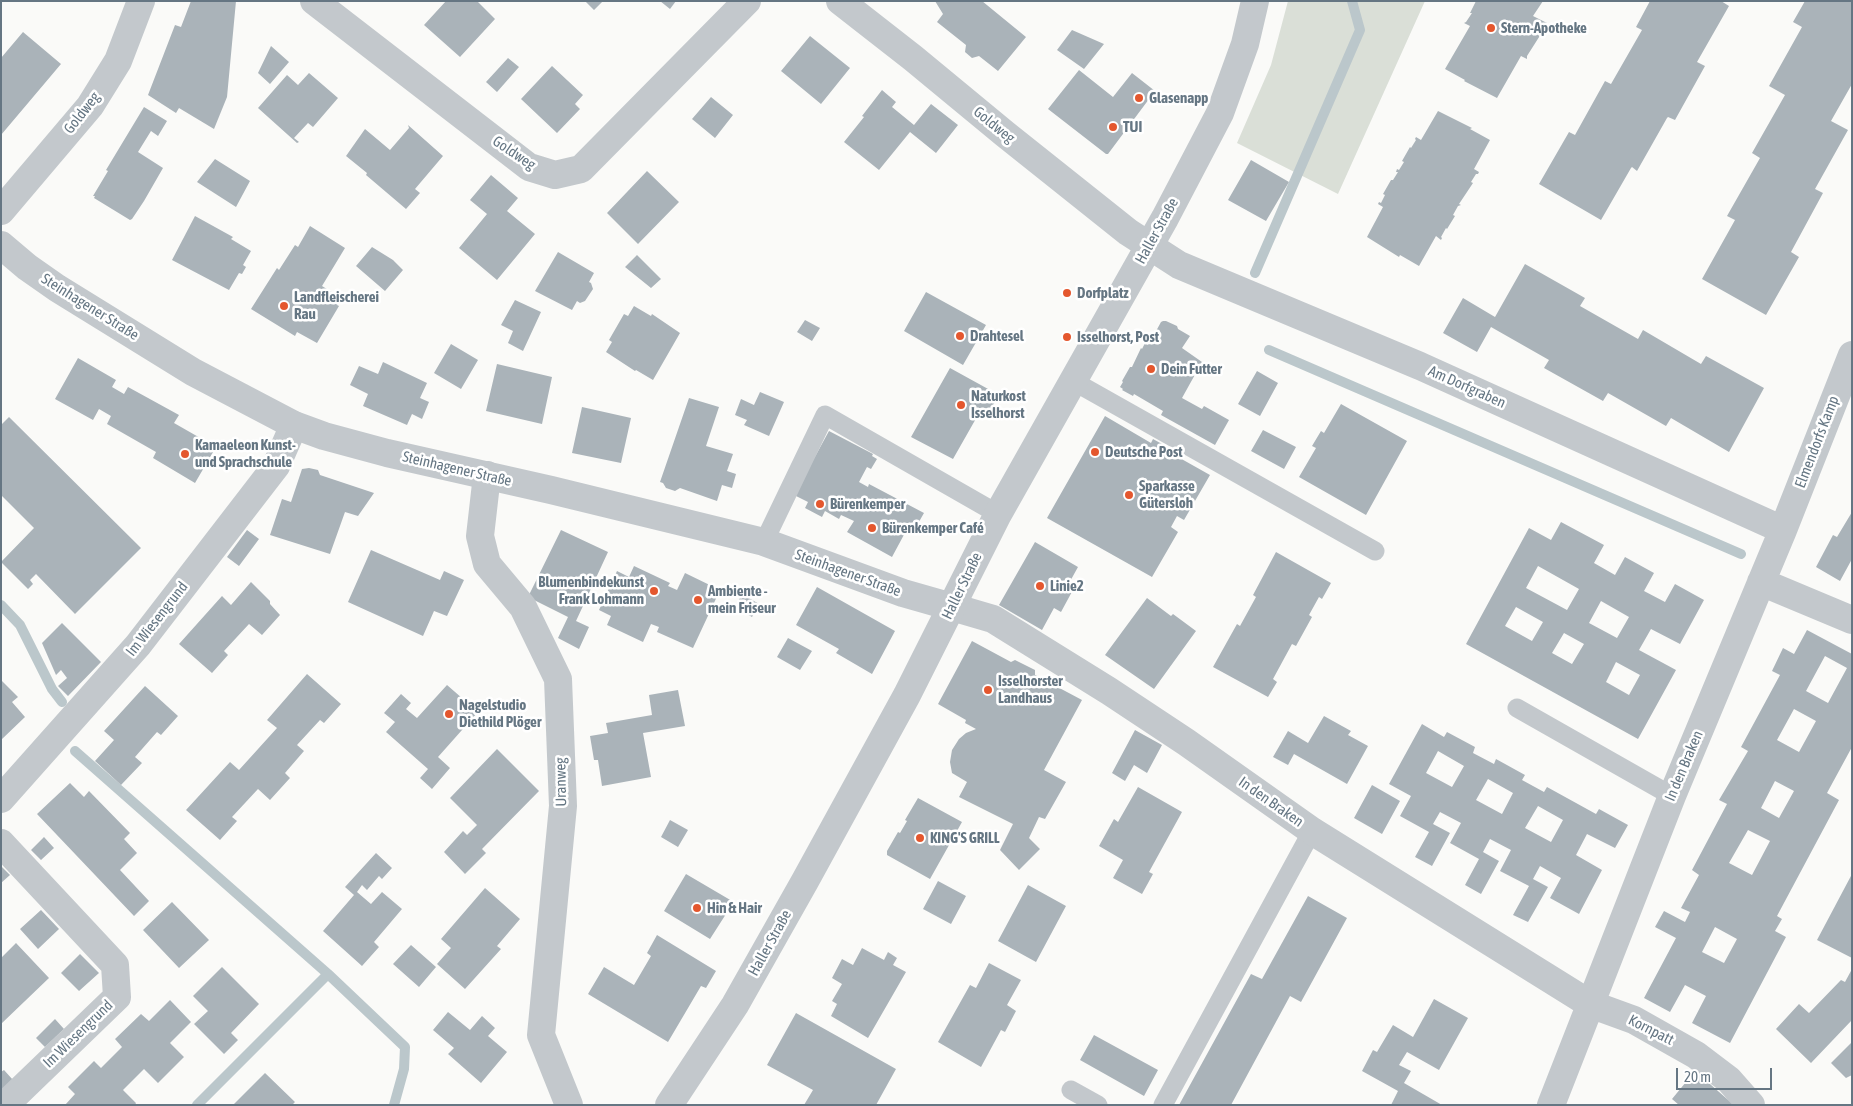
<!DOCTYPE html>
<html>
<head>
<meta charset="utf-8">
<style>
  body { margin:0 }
  #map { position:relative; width:1853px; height:1106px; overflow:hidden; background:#fafaf8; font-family:"Asap Condensed",sans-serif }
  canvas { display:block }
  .frame { position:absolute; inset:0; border:2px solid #657683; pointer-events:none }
  .scale { position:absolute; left:1676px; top:1068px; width:96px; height:22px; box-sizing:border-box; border:2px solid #657683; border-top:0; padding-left:6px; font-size:15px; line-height:18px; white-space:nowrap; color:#657683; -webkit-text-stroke:4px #fff; paint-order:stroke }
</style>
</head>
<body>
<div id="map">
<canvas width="1853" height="1106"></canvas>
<div class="frame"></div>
<div class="scale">20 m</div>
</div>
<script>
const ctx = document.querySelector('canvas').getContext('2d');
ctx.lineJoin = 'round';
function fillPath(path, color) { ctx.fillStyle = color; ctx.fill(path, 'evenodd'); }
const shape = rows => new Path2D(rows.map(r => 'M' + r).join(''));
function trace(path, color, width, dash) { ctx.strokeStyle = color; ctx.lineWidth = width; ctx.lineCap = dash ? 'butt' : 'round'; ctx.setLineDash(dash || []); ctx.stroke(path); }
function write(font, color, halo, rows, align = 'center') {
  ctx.font = font + ' "Asap Condensed",sans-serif'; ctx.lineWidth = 5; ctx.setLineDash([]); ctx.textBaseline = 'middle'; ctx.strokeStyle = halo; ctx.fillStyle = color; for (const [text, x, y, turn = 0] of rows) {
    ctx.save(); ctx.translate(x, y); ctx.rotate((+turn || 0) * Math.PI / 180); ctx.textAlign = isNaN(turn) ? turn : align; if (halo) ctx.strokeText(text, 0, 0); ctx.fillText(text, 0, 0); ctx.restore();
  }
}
const green = shape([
  [1288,1,1425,1,1338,194,1237,143,1271,65]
]);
const stream = shape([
  [1255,273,1360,30,1352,1],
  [1269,350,1741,554],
  [1,605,20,625,52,689,62,702],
  [75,751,328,974,197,1105],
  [328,974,405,1047,404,1069,394,1105]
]);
const building = shape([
  [191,1,236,1,227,97,214,129,179,108,176,113,148,95,175,25,181,27],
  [446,1,477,1,495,19,460,57,424,25],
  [585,1,603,1,594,10],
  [660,1,676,1,670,9],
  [935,1,982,1,1026,37,998,71,979,56,972,58,965,52,966,45,937,22,943,14],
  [1476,1,1543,1,1533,16,1547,23,1544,25,1539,33,1541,34,1527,56,1527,59,1521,56,1497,98,1464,81,1465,80,1445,69,1470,26,1464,23,1466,22,1472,13,1470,13],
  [1650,1,1721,1,1729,6,1697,62,1705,66,1675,120,1668,117,1667,118,1637,171,1632,167,1631,168,1601,220,1539,184,1569,132,1575,135,1605,81,1611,84,1642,30,1636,27],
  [1805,1,1852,1,1852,84,1831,121,1848,130,1815,189,1823,193,1791,252,1799,257,1766,315,1702,279,1735,220,1727,216,1760,158,1752,153,1785,95,1769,86,1802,27,1793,22],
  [1072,30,1104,44,1084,69,1057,50],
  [23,32,61,64,1,135,1,58],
  [810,36,850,68,821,104,781,71],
  [271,46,289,62,270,84,258,73],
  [508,58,519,67,497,92,486,82],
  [552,66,583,95,575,104,580,109,557,133,521,99],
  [1079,70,1113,97,1132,73,1155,91,1108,154,1106,154,1048,109],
  [309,73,338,98,313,127,308,123,294,138,299,142,297,143,258,108,287,75,298,85],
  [882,90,896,102,892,107,914,125,931,104,958,125,936,153,910,132,879,170,844,142,864,117,862,116],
  [711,97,733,115,715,138,692,119],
  [144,107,167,121,158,136,151,131,138,152,163,168,144,201,132,219,130,220,94,198,95,196,93,196,108,171,106,170],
  [1438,111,1472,128,1470,129,1490,140,1474,169,1479,172,1478,174,1476,174,1471,182,1473,183,1459,204,1461,205,1458,206,1453,215,1455,216,1447,229,1446,228,1441,237,1442,238,1441,240,1436,236,1419,266,1400,255,1399,257,1367,237,1383,207,1378,204,1379,202,1381,203,1385,195,1383,194,1391,180,1393,180,1398,172,1396,172,1397,169,1399,170,1404,162,1402,161,1410,147,1411,148,1416,140,1415,139,1416,137,1421,140],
  [408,125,443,156,415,189,420,193,406,209,366,175,367,173,346,156,365,129,390,150,409,128],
  [215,159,250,181,236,207,197,182],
  [1251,160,1289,182,1266,221,1228,200],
  [647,171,679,202,638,244,607,213],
  [491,175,518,198,507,211,535,234,497,280,459,248,487,214,470,200],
  [195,216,233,237,231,239,251,251,243,265,246,267,242,274,239,273,229,290,172,260],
  [310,226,345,248,322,286,341,298,337,305,339,306,317,343,297,332,295,336,251,309,277,268,279,270,295,245,298,247],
  [372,247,393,260,403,270,385,291,356,266],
  [558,252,594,273,589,282,591,283,593,289,585,301,580,303,577,301,572,310,535,291],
  [637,255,661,279,651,288,625,267],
  [1525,264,1585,298,1580,306,1638,339,1643,330,1701,364,1706,356,1764,388,1729,452,1671,418,1666,426,1608,393,1603,401,1544,368,1549,360,1491,327,1477,352,1443,333,1463,298,1495,317],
  [926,292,986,325,963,365,904,331],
  [515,300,541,312,523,351,508,343,513,331,501,325],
  [634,306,651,316,652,314,680,333,653,380,636,370,635,371,606,352,612,342,609,340,624,314,628,316],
  [805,320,820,328,812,341,797,332],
  [1163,321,1166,321,1177,326,1178,329,1190,336,1182,348,1202,362,1182,398,1202,409,1204,406,1229,420,1215,445,1161,415,1163,411,1134,394,1133,396,1122,390,1123,389,1120,387,1123,382,1122,381,1130,367,1132,367,1141,348,1142,349,1145,343,1148,345,1157,333,1155,333,1161,322],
  [451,344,478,360,461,389,434,373],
  [78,358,116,380,112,387,124,394,128,387,179,415,174,423,216,447,195,483,153,458,156,452,107,424,111,416,99,409,93,420,55,399],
  [383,362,427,383,420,398,429,402,422,419,412,414,407,425,363,406,368,394,350,385,359,366,378,374],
  [497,364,552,377,542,424,486,411],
  [950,368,999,395,985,419,978,415,953,459,911,437],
  [1257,371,1278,383,1260,416,1238,404],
  [760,392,784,402,769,436,744,425,747,420,735,415,741,399,754,405],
  [689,398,719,407,706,446,733,454,727,471,736,474,732,488,722,485,717,501,680,488,675,491,666,488,663,483,660,482],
  [1341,404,1407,441,1366,515,1299,477,1316,448,1312,446,1321,431,1324,433],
  [582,407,631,418,621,463,572,453],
  [1105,416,1151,443,1153,439,1180,454,1178,457,1210,475,1184,520,1177,516,1171,527,1178,532,1152,577,1047,518],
  [9,417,141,548,75,614,36,574,30,580,33,584,28,589,1,562,34,528,1,495,1,425],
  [1263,430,1296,447,1284,469,1251,451],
  [829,431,873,454,872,456,877,459,871,469,867,467,859,482,868,487,869,484,924,513,912,534,906,531,892,557,847,532,854,521,841,515,839,519,825,511,822,517,805,508,808,502,794,495],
  [309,468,318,470,320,475,374,493,358,516,345,512,330,554,270,535,282,499,291,502,302,469],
  [1852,512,1852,559,1840,581,1816,567,1833,535,1837,537],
  [1561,522,1604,545,1594,563,1615,575,1625,557,1654,573,1644,591,1665,602,1675,584,1704,600,1680,644,1651,629,1639,650,1676,670,1638,739,1466,644,1529,528,1551,540],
  [1538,566,1579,589,1567,610,1526,588],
  [1601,601,1629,617,1617,638,1589,623],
  [1516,607,1543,622,1532,641,1505,626],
  [1564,633,1584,644,1572,664,1552,653],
  [1616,662,1640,675,1629,695,1606,682],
  [247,530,259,539,239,566,227,557],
  [561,530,608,552,576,621,589,627,579,649,558,638,568,617,528,597],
  [1035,542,1078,567,1068,585,1074,588,1061,612,1054,608,1042,630,999,605],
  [371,550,440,580,444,571,464,580,447,616,434,611,423,636,348,602],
  [1276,552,1331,583,1322,599,1319,597,1309,615,1312,617,1296,646,1292,644,1273,679,1277,682,1268,697,1213,667,1237,624,1240,626,1256,597,1253,595],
  [634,566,670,583,668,586,677,590,685,573,720,590,693,648,657,632,659,627,651,624,643,642,607,625,611,616,599,610,617,571,629,577],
  [251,582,270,601,270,604,280,615,262,635,249,624,224,651,228,655,212,673,179,644,222,596,231,605],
  [817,587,895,631,872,674,836,653,839,649,796,625],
  [742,594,759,604,752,617,735,607],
  [1147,598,1171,616,1173,614,1196,631,1154,689,1105,655],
  [62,623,101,662,68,696,58,686,67,678,61,670,56,675,42,643],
  [1807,630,1852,654,1852,747,1827,793,1839,800,1777,916,1782,919,1775,931,1786,937,1730,1043,1692,1023,1706,996,1685,985,1670,1012,1644,998,1676,938,1655,927,1664,911,1685,922,1690,912,1681,908,1699,875,1692,870,1727,804,1719,800,1748,751,1741,747,1780,675,1772,671,1783,648,1794,654],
  [1825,656,1847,668,1828,703,1806,691],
  [1794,709,1816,721,1799,752,1777,740],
  [1775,781,1794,791,1779,818,1761,808],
  [1748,830,1770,841,1752,875,1729,863],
  [1715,927,1737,939,1724,963,1702,952],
  [788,638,812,651,800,670,777,657],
  [972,641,1011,662,1015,660,1035,670,1035,675,1082,700,1044,770,1066,782,1045,819,1039,817,1029,838,1040,849,1019,870,1000,850,1013,824,959,797,967,782,952,773,950,762,952,750,959,739,966,733,976,729,965,723,966,720,938,704],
  [307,674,341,704,324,723,320,720,297,745,304,751,285,773,290,778,270,800,258,789,232,817,237,821,220,840,186,810,230,762,239,770,277,728,267,720],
  [1,680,18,697,12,702,25,717,1,740],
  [447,685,478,712,438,757,450,768,432,789,420,778,428,769,386,732,395,722,384,713,401,694,411,703,406,709,417,718],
  [145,686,178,716,161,735,157,732,135,757,142,763,121,785,95,761,114,740,104,731],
  [678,690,685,726,643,733,651,777,602,786,598,760,594,760,590,736,608,733,606,723,652,715,649,695],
  [1324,716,1351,731,1348,735,1368,746,1347,784,1294,754,1288,765,1273,757,1288,731,1308,743],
  [1422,724,1444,737,1447,732,1475,747,1473,753,1494,764,1496,759,1525,775,1522,780,1544,792,1547,787,1596,814,1599,809,1628,825,1615,848,1587,834,1576,855,1602,870,1579,914,1550,898,1561,878,1540,866,1533,879,1548,887,1528,922,1513,915,1529,886,1500,871,1511,850,1490,839,1483,852,1499,861,1481,894,1465,885,1479,859,1450,843,1461,823,1440,812,1433,824,1450,833,1432,866,1415,857,1429,832,1400,816,1411,796,1389,784],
  [1438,751,1464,766,1452,787,1426,773],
  [1488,779,1513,793,1502,814,1476,800],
  [1538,806,1563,820,1551,842,1525,828],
  [1135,730,1162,745,1147,773,1134,765,1125,781,1112,773],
  [497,749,539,791,482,849,486,853,465,874,444,852,463,831,467,835,477,825,450,798],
  [70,783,84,797,89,791,130,833,124,839,137,853,120,870,149,901,134,916,37,814],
  [1372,785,1400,801,1382,834,1354,818],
  [1138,787,1182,812,1149,872,1153,874,1142,894,1113,878,1123,860,1099,846,1114,819,1118,822],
  [918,798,962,822,930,879,887,855,887,851,898,832,900,833,907,821,905,820],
  [670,820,688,830,678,847,661,837],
  [44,837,54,848,41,860,31,850],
  [376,853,392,868,382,879,379,876,367,890,362,885,357,892,371,904,382,892,402,909,374,942,379,947,362,966,323,931,354,895,345,887],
  [1,866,10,875,1,883],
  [686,874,732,901,726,914,710,939,664,911],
  [1852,874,1852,958,1817,940],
  [938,881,966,896,951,924,923,909],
  [1028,885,1066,906,1036,962,998,941],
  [485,888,520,919,497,946,501,949,465,989,437,964,451,948,441,939],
  [1308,896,1347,918,1301,1002,1290,996,1231,1105,1179,1105,1251,974,1262,979],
  [172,902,209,940,179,968,143,930],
  [41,910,59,929,38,949,20,929],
  [657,935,716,971,706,988,701,986,668,1042,588,994,604,967,634,985,651,956,647,953],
  [16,943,49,978,1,1024,1,958],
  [411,945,436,967,419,987,393,964],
  [862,948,884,960,888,952,897,958,893,965,906,972,868,1038,831,1016,837,1004,832,1001,842,984,832,978,842,959,853,965],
  [80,954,99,973,79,991,61,973],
  [989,963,1021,980,1007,1005,1016,1011,1005,1032,1001,1030,981,1067,938,1042,970,985,976,988],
  [222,967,259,1004,231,1033,238,1040,224,1054,194,1024,208,1011,193,996],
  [1852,969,1852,1020,1811,1063,1776,1029,1799,1004,1809,1013,1841,980,1845,982],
  [1434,999,1468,1018,1439,1070,1407,1052,1399,1065,1411,1071,1404,1083,1442,1105,1391,1105,1398,1091,1362,1071,1373,1050,1377,1052,1393,1025,1413,1037],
  [170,1000,191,1022,170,1043,184,1057,158,1083,144,1069,123,1090,136,1103,135,1105,65,1105,75,1094,68,1087,94,1061,101,1068,122,1047,115,1039,141,1014,149,1021],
  [448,1012,470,1030,482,1016,495,1028,488,1036,507,1052,481,1083,448,1054,454,1048,433,1030],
  [796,1013,896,1069,876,1105,804,1105,813,1090,767,1065],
  [55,1019,64,1029,45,1047,36,1038],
  [1094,1035,1158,1070,1144,1096,1080,1060],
  [1852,1042,1852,1075,1846,1078,1831,1063],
  [4,1070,13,1080,1,1090,1,1072],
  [1695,1071,1734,1105,1679,1105,1672,1099],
  [265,1073,295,1102,292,1105,233,1105]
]);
const service = shape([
  [1073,381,1375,551],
  [764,542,825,415,998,514],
  [1517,708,1672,796],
  [1071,1090,1098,1105],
  [1163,1105,1312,831]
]);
const minor = shape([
  [314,1,529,167,555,175,581,169,747,1],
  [840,1,913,58,1005,134,1128,232,1179,265,1420,366,1783,530],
  [1,211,90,106,118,61,141,1],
  [487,475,480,536,487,564,523,607,558,679,563,806,541,1035,569,1105],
  [1761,582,1852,620],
  [952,607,993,619,1109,691,1186,742,1312,831,1590,1004,1634,1020,1696,1055,1729,1080,1751,1105],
  [1,799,138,645,276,466,294,425],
  [1,843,115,965,117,997,5,1105],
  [1551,1105,1672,796,1783,530,1852,355]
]);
const tertiary = shape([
  [1,245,27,267,57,288,193,372,294,425,324,436,387,453,551,490,764,542,903,593,952,607],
  [669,1105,735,1005,805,881,907,695,998,514,1165,218,1220,113,1245,44,1255,1]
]);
const markers = [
  [1491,28,5,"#e4572e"],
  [1139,98,5,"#e4572e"],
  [1113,127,5,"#e4572e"],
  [1067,293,5,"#e4572e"],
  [284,306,5,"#e4572e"],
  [960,336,5,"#e4572e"],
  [1067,337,5,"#e4572e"],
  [1151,369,5,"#e4572e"],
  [961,405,5,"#e4572e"],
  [1095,452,5,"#e4572e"],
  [185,454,5,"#e4572e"],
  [1129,495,5,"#e4572e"],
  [820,504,5,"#e4572e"],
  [872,528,5,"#e4572e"],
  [1040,586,5,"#e4572e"],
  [654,591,5,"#e4572e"],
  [698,600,5,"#e4572e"],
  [988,690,5,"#e4572e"],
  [449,714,5,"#e4572e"],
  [920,838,5,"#e4572e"],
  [697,908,5,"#e4572e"]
];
const poiNames = [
  ["Stern-Apotheke",1501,28],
  ["Glasenapp",1149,98],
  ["TUI",1123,127],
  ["Dorfplatz",1077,293],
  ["Landfleischerei",294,297],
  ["Rau",294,314],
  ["Drahtesel",970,336],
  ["Isselhorst, Post",1077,337],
  ["Dein Futter",1161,369],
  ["Naturkost",971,396],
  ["Isselhorst",971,413],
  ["Kamaeleon Kunst-",195,445],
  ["und Sprachschule",195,462],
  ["Deutsche Post",1105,452],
  ["Sparkasse",1139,486],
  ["Gütersloh",1139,503],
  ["Bürenkemper",830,504],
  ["Bürenkemper Café",882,528],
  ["Blumenbindekunst",644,582,"right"],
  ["Frank Lohmann",644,599,"right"],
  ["Linie2",1050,586],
  ["Ambiente -",708,591],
  ["mein Friseur",708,608],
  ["Isselhorster",998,681],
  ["Landhaus",998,698],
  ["Nagelstudio",459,705],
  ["Diethild Plöger",459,722],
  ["KING'S GRILL",930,838],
  ["Hin & Hair",707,908]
];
const streetNames = [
  ["Goldweg",82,113,-52],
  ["Goldweg",994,125,39],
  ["Goldweg",514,153,34],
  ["Haller Straße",1157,231,-61],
  ["Steinhagener Straße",90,307,32],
  ["Am Dorfgraben",1467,387,24],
  ["Elmendorfs Kamp",1817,442,-69],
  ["Steinhagener Straße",457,469,13],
  ["Steinhagener Straße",848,573,20],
  ["Haller Straße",962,586,-64],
  ["Im Wiesengrund",157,619,-52],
  ["In den Braken",1684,766,-67],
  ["Uranweg",561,782,-91],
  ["In den Braken",1271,802,35],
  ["Haller Straße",770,943,-61],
  ["Kornpatt",1651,1030,27],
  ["Im Wiesengrund",78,1034,-44]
];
fillPath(green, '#dadfd7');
trace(stream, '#bbc7cb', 10);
fillPath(building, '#aab3b9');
trace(service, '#c3c8cc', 19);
trace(minor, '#c3c8cc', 28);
trace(tertiary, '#c3c8cc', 28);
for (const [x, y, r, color] of markers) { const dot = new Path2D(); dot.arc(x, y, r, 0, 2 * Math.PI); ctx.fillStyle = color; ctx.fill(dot); trace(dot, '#fff', 2); }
write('bold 15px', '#657683', '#fff', poiNames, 'left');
write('15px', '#657683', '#fff', streetNames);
</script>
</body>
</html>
